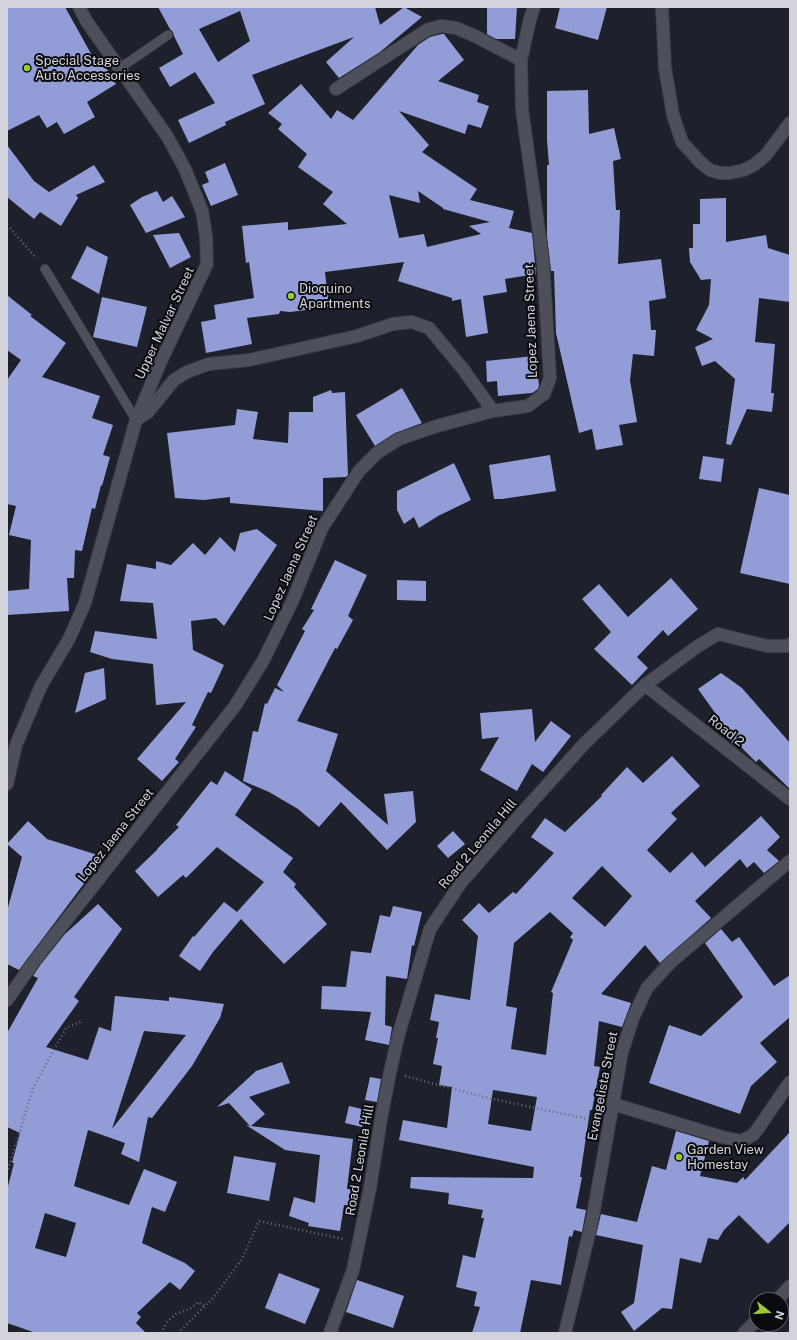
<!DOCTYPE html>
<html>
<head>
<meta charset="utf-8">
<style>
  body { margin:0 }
  #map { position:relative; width:797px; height:1340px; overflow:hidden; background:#1e212b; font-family:"Public Sans",sans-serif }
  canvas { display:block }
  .frame { position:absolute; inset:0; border:8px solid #d2d3db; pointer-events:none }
  .north { position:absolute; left:749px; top:1292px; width:40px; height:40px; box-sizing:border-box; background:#0a0b0f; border:1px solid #5a5b61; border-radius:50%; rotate:107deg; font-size:11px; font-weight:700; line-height:16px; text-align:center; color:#d2d3db }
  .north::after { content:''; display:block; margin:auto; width:14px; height:18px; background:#9cca31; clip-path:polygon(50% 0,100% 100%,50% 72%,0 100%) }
</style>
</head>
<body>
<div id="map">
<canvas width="797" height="1340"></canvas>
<div class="frame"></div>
<div class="north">N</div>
</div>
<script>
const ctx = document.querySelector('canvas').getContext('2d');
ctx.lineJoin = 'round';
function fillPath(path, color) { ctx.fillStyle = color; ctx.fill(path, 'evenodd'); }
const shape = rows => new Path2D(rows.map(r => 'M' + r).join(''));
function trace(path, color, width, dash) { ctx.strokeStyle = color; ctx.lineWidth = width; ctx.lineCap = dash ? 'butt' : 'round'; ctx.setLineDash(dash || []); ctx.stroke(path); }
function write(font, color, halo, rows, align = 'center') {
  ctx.font = font + ' "Public Sans",sans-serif'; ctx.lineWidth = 4; ctx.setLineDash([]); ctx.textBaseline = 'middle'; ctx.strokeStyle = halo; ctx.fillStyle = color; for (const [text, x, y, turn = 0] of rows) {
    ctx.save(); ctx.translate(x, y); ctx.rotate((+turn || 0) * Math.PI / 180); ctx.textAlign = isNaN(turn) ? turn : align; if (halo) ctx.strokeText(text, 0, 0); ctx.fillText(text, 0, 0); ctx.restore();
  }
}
const building = shape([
  [7,7,65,7,94,59,99,56,116,84,87,102,95,117,64,134,57,122,47,128,39,115,7,131],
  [158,7,375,7,380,25,404,7,422,17,380,52,339,78,326,62,354,37,252,75,265,104,225,122,226,125,189,143,178,120,215,103,195,72,170,87,159,68,183,54,174,36,173,32,170,29],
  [240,11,250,41,218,62,199,29],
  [487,7,517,7,515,39,496,39,487,34],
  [560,7,607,7,598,40,555,28],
  [442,34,444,34,464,60,438,81,479,95,477,102,489,106,481,128,468,124,465,134,399,111,429,145,422,152,477,189,470,200,514,211,509,228,532,233,536,274,505,279,507,292,483,296,488,333,466,337,461,299,452,301,452,298,398,281,404,262,325,272,329,307,290,312,280,311,279,314,247,318,252,344,206,353,201,322,216,319,214,305,254,298,249,262,246,263,242,226,288,222,288,230,347,224,323,204,333,192,298,167,307,154,278,129,282,124,268,113,301,84,331,119,337,110,353,120,418,45,430,37],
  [418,191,443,208,443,209,490,222,469,226,481,234,427,247,424,234,399,238,389,195,420,203],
  [588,90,589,134,614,128,621,159,613,161,616,210,620,210,618,264,661,259,666,298,649,301,651,330,656,330,654,356,633,354,630,380,637,422,619,425,623,445,596,450,592,429,579,433,556,333,554,271,551,271,547,237,547,165,549,165,547,140,547,91],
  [7,145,34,181,49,192,94,165,105,182,76,195,78,198,61,226,40,212,34,219,7,197],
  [225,163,238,195,211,206,202,185,209,182,205,172],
  [157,191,163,202,172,196,185,217,146,233,130,205,142,197],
  [726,198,726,242,766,235,768,248,790,255,790,302,759,298,755,342,775,344,771,393,774,393,772,412,747,409,731,445,726,444,735,379,715,361,702,366,695,347,713,339,696,330,709,305,711,279,701,280,690,262,689,248,693,248,693,224,700,224,700,199],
  [179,233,191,257,170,268,153,235],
  [87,246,108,257,99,294,71,278],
  [7,295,32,315,30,316,66,343,42,377,100,396,92,418,113,425,103,455,110,457,102,486,101,485,95,509,92,508,82,551,75,550,74,578,67,578,69,611,7,615,7,591,29,589,31,540,9,535,16,506,7,504,7,380,21,360,7,350],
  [102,297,147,307,137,347,93,337],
  [535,356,539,385,538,389,532,393,498,396,497,381,487,382,486,361],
  [402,388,422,423,395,433,375,446,356,415],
  [331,390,332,393,345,392,348,475,346,477,323,478,323,511,230,503,230,497,204,500,175,498,167,433,235,425,237,409,258,412,253,439,288,443,289,412,313,412,313,397],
  [550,455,556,491,502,499,494,499,489,465],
  [703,456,724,459,721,482,699,479],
  [454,463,471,500,438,516,419,528,414,517,404,524,397,510,397,491],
  [759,488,790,495,790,584,740,573],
  [257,529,277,545,224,626,216,618,191,621,193,650,224,665,211,693,208,692,192,725,196,727,175,759,179,762,162,781,137,759,186,702,156,705,153,664,112,659,90,652,95,631,157,639,153,603,120,601,127,564,156,569,156,561,171,565,193,543,205,555,220,537,235,552,240,533],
  [335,560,367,575,348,616,353,620,337,649,335,648,297,721,338,734,326,771,388,825,384,794,413,791,416,822,387,850,341,802,319,827,298,809,269,792,243,781,253,731,258,732,265,703,267,704,275,688,284,692,277,685,305,631,302,629,314,610,311,609],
  [671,578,698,609,668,636,663,630,637,657,648,668,632,685,594,649,611,632,582,599,599,584,628,617],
  [397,580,426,581,426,601,397,600],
  [104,668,106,699,75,713,85,673],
  [721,673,742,688,790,743,790,789,759,759,756,762,738,744,735,746,719,728,723,724,698,689],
  [532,709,535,742,551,721,571,736,543,772,532,764,517,791,480,770,499,737,482,739,480,713],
  [672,756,700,786,671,813,677,819,647,850,670,873,692,852,705,867,761,816,780,837,767,850,779,861,764,873,754,862,747,868,740,859,695,901,711,918,660,963,645,945,601,994,631,1003,622,1027,599,1021,594,1066,600,1067,592,1110,590,1110,580,1177,582,1177,576,1208,586,1210,582,1232,574,1230,572,1237,569,1236,561,1285,531,1280,520,1333,472,1333,480,1307,474,1306,477,1292,456,1287,463,1255,475,1258,484,1218,481,1218,483,1210,448,1204,449,1193,410,1188,411,1177,533,1178,534,1167,399,1140,403,1120,447,1128,452,1087,439,1085,442,1066,433,1064,438,1038,436,1038,439,1022,430,1020,435,994,470,1000,478,936,462,920,479,903,489,913,513,892,516,894,554,853,531,837,545,818,565,832,602,796,601,795,627,767,643,783],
  [602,866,632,896,605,927,572,898],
  [550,912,573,933,570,937,573,940,551,992,553,993,546,1055,511,1049,517,1008,506,1006,514,943],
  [493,1090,537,1097,531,1131,488,1124],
  [225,771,252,789,235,815,293,858,283,872,296,884,294,887,327,924,284,964,241,919,213,952,200,971,179,956,193,936,194,937,224,902,237,912,264,882,217,847,186,878,183,875,158,897,135,871,158,849,157,849,179,827,176,825,211,781,217,785],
  [28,821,47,839,104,857,19,970,7,964,7,911,22,857,7,844],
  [453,831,465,844,448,858,437,846],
  [98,904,122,929,74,997,79,1001,46,1047,88,1060,99,1027,111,1031,115,996,169,1001,169,997,224,1004,220,1018,192,1066,152,1118,148,1117,139,1162,121,1154,125,1143,88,1130,74,1186,129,1205,144,1169,177,1182,165,1212,152,1207,142,1243,185,1263,195,1271,180,1290,170,1282,137,1313,141,1317,136,1323,146,1333,36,1333,7,1323,7,1190,14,1163,12,1163,20,1133,7,1127,7,1033,38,978,33,976,41,964,65,934],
  [144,1031,186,1035,112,1129],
  [45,1213,76,1223,66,1257,35,1248],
  [393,906,422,912,414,946,412,945,407,979,386,976,385,1025,392,1027,389,1045,365,1040,371,1012,321,1009,322,986,346,987,351,951,371,953,380,915,390,917],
  [721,929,732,942,739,937,774,986,790,975,790,1017,760,1043,777,1062,751,1086,740,1114,649,1083,669,1025,701,1036,743,997,705,943],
  [282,1062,290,1083,249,1097,265,1114,251,1126,353,1139,347,1189,359,1190,353,1206,344,1205,340,1231,308,1226,309,1223,289,1216,294,1197,315,1203,320,1155,285,1150,246,1125,250,1126,229,1103,217,1107,256,1071],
  [370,1077,381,1079,377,1102,365,1100],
  [349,1106,366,1110,362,1127,345,1123],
  [676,1131,709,1141,700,1176,737,1183,743,1177,745,1180,790,1132,790,1222,768,1244,739,1215,724,1230,718,1240,708,1238,701,1263,680,1258,672,1309,662,1308,634,1331,621,1312,634,1303,643,1245,596,1235,601,1214,637,1222,652,1166,666,1170],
  [234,1156,276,1163,269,1201,227,1193],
  [279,1273,320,1289,305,1324,265,1308],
  [357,1280,404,1296,393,1328,346,1312]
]);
const path = shape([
  [10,228,36,258],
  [405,1076,488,1098,593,1120],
  [7,1173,33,1088,66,1028,82,1021],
  [161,1333,167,1322,176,1314,190,1309,198,1302,205,1306],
  [178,1333,213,1298,242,1259,259,1221,343,1239]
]);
const lane = shape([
  [120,68,168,35],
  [45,269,136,420]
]);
const street = shape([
  [336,89,427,30,441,26,456,28,475,36,521,60],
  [136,420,148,412,174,380,187,372,209,364,249,360,357,336,393,324,412,322,429,328,463,369,493,411],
  [645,685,790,799],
  [7,1000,35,960,235,706,263,661,292,602,322,528,359,471,377,453,399,439,437,426,493,411,528,406,544,394,550,378,543,261,522,109,521,60,530,19,534,7],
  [613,1104,722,1137,741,1141,753,1135,757,1130,790,1082],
  [777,1300,790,1286],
  [330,1333,353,1270,370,1188,381,1119,390,1072,399,1033,430,929,460,884,521,814,584,744,645,685,698,646,718,634,767,646,788,646,790,644],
  [744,1333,757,1320]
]);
const secondary = shape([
  [662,7,665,68,673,115,682,142,701,163,710,170,720,173,730,173,744,170,754,165,766,155,790,123],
  [7,784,16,745,41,686,69,639,85,603,136,420,161,361,207,264,206,236,202,211,185,169,167,136,87,22,79,7],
  [565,1333,592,1221,622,1052,633,1018,647,988,671,962,790,861]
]);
const markers = [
  [27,68,4,"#9cca31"],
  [291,296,4,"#9cca31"],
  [679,1157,4,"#9cca31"]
];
const poiNames = [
  ["Special Stage",35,61],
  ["Auto Accessories",35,76],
  ["Dioquino",299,289],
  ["Apartments",299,304],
  ["Garden View",687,1150],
  ["Homestay",687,1165]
];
const streetNames = [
  ["Lopez Jaena Street",531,321,-92],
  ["Upper Malvar Street",165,323,-65],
  ["Lopez Jaena Street",291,568,-66],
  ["Road 2",726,731,38],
  ["Lopez Jaena Street",116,835,-52],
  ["Road 2 Leonila Hill",478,844,-50],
  ["Evangelista Street",603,1086,-79],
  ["Road 2 Leonila Hill",360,1160,-80]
];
fillPath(building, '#929dd7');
trace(lane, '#3d3e47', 10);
trace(street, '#3d3e47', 14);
trace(secondary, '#3d3e47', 14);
trace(path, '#696c75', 2.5, [1, 3]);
trace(lane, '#4d4f5b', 9);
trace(street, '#4d4f5b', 12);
trace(secondary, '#4d4f5b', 12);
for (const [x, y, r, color] of markers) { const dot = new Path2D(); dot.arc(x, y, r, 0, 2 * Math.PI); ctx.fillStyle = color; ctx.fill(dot); trace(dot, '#0a0b0f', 1.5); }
write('13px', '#d2d3db', '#0a0b0f', poiNames, 'left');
write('13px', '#d2d3db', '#0a0b0f', streetNames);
</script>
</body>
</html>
